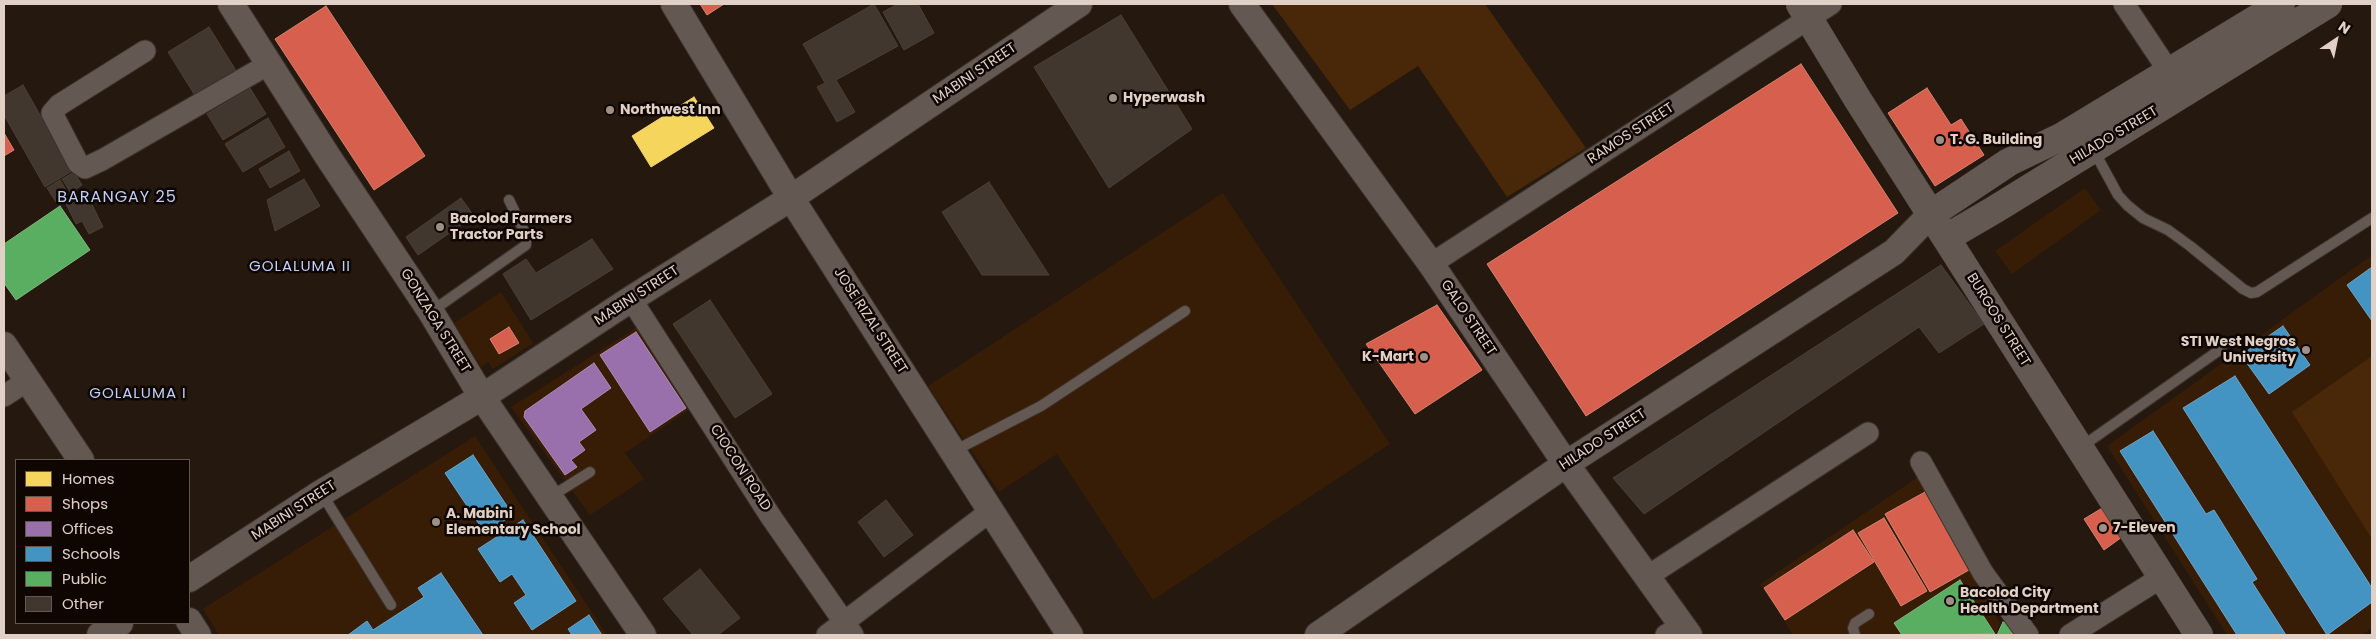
<!DOCTYPE html>
<html>
<head>
<meta charset="utf-8">
<style>
  body { margin:0 }
  #map { position:relative; width:2376px; height:639px; overflow:hidden; background:#25180e; font-family:Poppins,sans-serif }
  canvas { display:block }
  .frame { position:absolute; inset:0; border:5px solid #e0d0c5; pointer-events:none }
  .legend { position:absolute; left:15px; top:459px; width:175px; height:165px; box-sizing:border-box; background:#0f0602; border:1px solid #635750; margin:0; padding:6px 9px; list-style:none; font-size:15px; color:#e0d0c5 }
  .legend li { display:flex; align-items:center; gap:10px; height:25px }
  .legend b { width:25px; border:1px solid #635750 }
  .north { position:absolute; left:2311px; top:15px; width:50px; height:50px; -webkit-text-stroke:4px #0f0602; paint-order:stroke; rotate:34deg; font-size:14px; font-weight:700; line-height:20px; text-align:center; color:#e0d0c5 }
  .north::after { content:''; display:block; margin:auto; width:18px; height:22px; background:#e0d0c5; clip-path:polygon(50% 0,100% 100%,50% 72%,0 100%) }
</style>
</head>
<body>
<div id="map">
<canvas width="2376" height="639"></canvas>
<div class="frame"></div>
<ul class="legend">
<li><b style="height:14px;background:#f6d55c"></b>Homes</li>
<li><b style="height:14px;background:#d6604d"></b>Shops</li>
<li><b style="height:14px;background:#9970ab"></b>Offices</li>
<li><b style="height:14px;background:#4393c3"></b>Schools</li>
<li><b style="height:14px;background:#5aae61"></b>Public</li>
<li><b style="height:14px;background:#42372f"></b>Other</li>
</ul>
<div class="north">N</div>
</div>
<script>
const ctx = document.querySelector('canvas').getContext('2d');
ctx.lineJoin = 'round';
function fillPath(path, color) { ctx.fillStyle = color; ctx.fill(path, 'evenodd'); }
const shape = rows => new Path2D(rows.map(r => 'M' + r).join(''));
function trace(path, color, width, dash) { ctx.strokeStyle = color; ctx.lineWidth = width; ctx.lineCap = dash ? 'butt' : 'round'; ctx.setLineDash(dash || []); ctx.stroke(path); }
function write(font, color, halo, rows, align = 'center') {
  ctx.font = font + ' Poppins,sans-serif'; ctx.lineWidth = 5; ctx.setLineDash([]); ctx.textBaseline = 'middle'; ctx.strokeStyle = halo; ctx.fillStyle = color; for (const [text, x, y, turn = 0] of rows) {
    ctx.save(); ctx.translate(x, y); ctx.rotate((+turn || 0) * Math.PI / 180); ctx.textAlign = isNaN(turn) ? turn : align; if (halo) ctx.strokeText(text, 0, 0); ctx.fillText(text, 0, 0); ctx.restore();
  }
}
const built = shape([
  [2085,188,2101,210,2012,274,1995,251],
  [1223,193,1390,444,1153,600,1057,454,999,492,928,386],
  [2372,255,2372,628,2362,635,2227,635,2107,446],
  [501,292,533,343,493,369,488,362,481,367,454,323],
  [639,326,692,408,625,453,644,479,590,515,511,407],
  [475,436,607,635,219,635,203,609],
  [1918,477,2000,623,1996,635,1793,635,1760,584]
]);
const green = shape([
  [1272,4,1485,4,1586,148,1507,197,1418,66,1350,110],
  [2372,356,2372,539,2292,412]
]);
const homes = shape([
  [694,97,714,128,651,167,632,136,694,97]
]);
const shops = shape([
  [700,4,724,4,707,15,700,4],
  [326,6,425,156,374,190,275,39,326,6],
  [1801,64,1898,213,1586,416,1487,264,1801,64],
  [1927,88,1951,125,1961,119,1984,155,1935,186,1888,113,1927,88],
  [4,133,14,150,4,156,4,133],
  [1437,305,1482,370,1415,414,1366,344,1437,305],
  [509,327,519,343,499,354,490,339,509,327],
  [1925,492,1969,570,1930,592,1885,514,1925,492],
  [2104,507,2122,537,2104,550,2084,519,2104,507],
  [1884,518,1927,591,1901,606,1858,533,1884,518],
  [1853,530,1874,562,1785,620,1764,588,1853,530]
]);
const offices = shape([
  [636,332,686,408,650,432,600,355,636,332],
  [594,363,611,388,581,409,596,430,579,442,585,450,571,460,577,467,565,475,524,417,525,411,594,363]
]);
const schools = shape([
  [2372,267,2372,321,2347,285,2372,267],
  [2283,326,2310,365,2269,394,2241,355,2283,326],
  [2235,376,2372,588,2372,602,2327,635,2183,408,2235,376],
  [2153,431,2206,514,2214,510,2257,579,2252,582,2286,635,2237,635,2120,451,2153,431],
  [473,455,513,515,485,533,445,473,473,455],
  [523,520,576,601,532,630,514,603,526,595,512,574,500,582,478,549,523,520],
  [441,573,483,635,348,635,367,621,373,630,424,597,418,588,441,573],
  [589,615,602,635,572,635,568,629,589,615]
]);
const public = shape([
  [60,206,90,250,16,300,4,283,4,244,60,206],
  [1960,580,1995,634,1902,635,1894,623,1960,580],
  [2003,622,2015,626,2012,635,1997,635,2003,622]
]);
const building = shape([
  [874,4,898,46,836,80,855,112,837,122,817,87,825,83,803,44,874,4],
  [898,4,918,4,934,33,904,50,883,12,898,4],
  [1121,15,1192,129,1109,188,1034,67,1121,15],
  [209,27,240,77,199,102,168,52,209,27],
  [23,85,72,171,45,187,4,115,4,96,23,85],
  [250,88,266,114,223,140,207,114,250,88],
  [268,118,285,147,243,172,225,144,268,118],
  [289,151,300,171,270,188,259,169,289,151],
  [74,172,82,185,71,193,62,179,74,172],
  [304,179,320,206,275,231,267,200,304,179],
  [60,180,69,195,56,202,47,188,60,180],
  [989,182,1049,275,982,275,942,212,989,182],
  [86,192,103,227,89,234,82,221,76,224,65,202,86,192],
  [461,198,474,216,418,255,406,237,461,198],
  [592,239,613,269,531,320,503,274,526,259,536,273,592,239],
  [1941,265,1984,324,1939,353,1919,327,1644,514,1613,478,1941,265],
  [710,300,772,394,735,418,673,324,710,300],
  [886,500,913,535,884,557,858,522,886,500],
  [700,569,740,618,718,635,693,635,663,599,700,569]
]);
const service = shape([
  [2093,149,2118,195,2127,205,2143,218,2168,230,2190,246,2243,289,2251,293,2257,292,2372,218],
  [432,311,526,245,526,235,509,200],
  [2081,447,2221,349],
  [954,451,1041,406,1185,311],
  [322,494,391,605],
  [550,497,590,472],
  [1855,635,1853,628,1855,623,1869,614]
]);
const minor = shape([
  [2124,4,2178,85],
  [145,51,59,105,52,113,78,163,85,168,102,160,269,64],
  [1431,264,1831,4],
  [631,299,771,517,853,635],
  [4,396,27,381],
  [1921,462,1983,573,2028,635],
  [1648,576,1868,433],
  [827,635,992,510],
  [1666,635,1683,625],
  [2070,635,2162,577]
]);
const tertiary = shape([
  [231,4,328,157,431,312,482,397,643,635],
  [674,4,791,198,1070,635],
  [1242,4,1431,264,1566,464,1689,635],
  [4,345,81,460],
  [189,579,321,493,482,397,631,299,791,198,1079,4],
  [189,621,198,635],
  [100,635,120,623],
  [1318,635,1566,464,1894,252,1931,214]
]);
const secondary = shape([
  [1800,4,1858,100,2199,635],
  [1931,214,2009,162,2063,136,2281,4],
  [1946,238,1994,210,2328,4]
]);
const markers = [
  [1113,98,5,"#9f9085"],
  [610,110,5,"#9f9085"],
  [1940,140,5,"#9f9085"],
  [440,227,5,"#9f9085"],
  [2306,350,5,"#9f9085"],
  [1424,357,5,"#9f9085"],
  [436,522,5,"#9f9085"],
  [2103,528,5,"#9f9085"],
  [1950,601,5,"#9f9085"]
];
const streetNames = [
  ["MABINI STREET",975,74,-34],
  ["RAMOS STREET",1631,134,-33],
  ["HILADO STREET",2114,136,-31],
  ["MABINI STREET",637,296,-33],
  ["GALO STREET",1468,318,56],
  ["BURGOS STREET",1998,320,58],
  ["GONZAGA STREET",435,321,58],
  ["JOSE RIZAL STREET",870,321,57],
  ["HILADO STREET",1603,440,-33],
  ["CIOCON ROAD",740,468,57],
  ["MABINI STREET",294,511,-33]
];
const poiNames = [
  ["Hyperwash",1123,98],
  ["Northwest Inn",620,110],
  ["T. G. Building",1950,140],
  ["Bacolod Farmers",450,219],
  ["Tractor Parts",450,235],
  ["STI West Negros",2296,342,"right"],
  ["University",2296,358,"right"],
  ["K-Mart",1414,357,"right"],
  ["A. Mabini",446,514],
  ["Elementary School",446,530],
  ["7-Eleven",2113,528],
  ["Bacolod City",1960,593],
  ["Health Department",1960,609]
];
const neighbourhoodNames = [
  ["GOLALUMA II",300,267],
  ["GOLALUMA I",138,394]
];
const quarterNames = [
  ["BARANGAY 25",117,198]
];
fillPath(built, '#371d06');
fillPath(green, '#492809');
fillPath(homes, '#f6d55c');
trace(homes, '#efd47c', 1);
fillPath(shops, '#d6604d');
trace(shops, '#d98271', 1);
fillPath(offices, '#9970ab');
trace(offices, '#ae8db3', 1);
fillPath(schools, '#4393c3');
trace(schools, '#72a5c4', 1);
fillPath(public, '#5aae61');
trace(public, '#82b87f', 1);
fillPath(building, '#42372f');
trace(building, '#4a4037', 1);
trace(service, '#3c322c', 12);
trace(minor, '#3c322c', 23);
trace(tertiary, '#3c322c', 28);
trace(secondary, '#3c322c', 29);
trace(service, '#635952', 10);
trace(minor, '#635952', 21);
trace(tertiary, '#635952', 26);
trace(secondary, '#635952', 28);
for (const [x, y, r, color] of markers) { const dot = new Path2D(); dot.arc(x, y, r, 0, 2 * Math.PI); ctx.fillStyle = color; ctx.fill(dot); trace(dot, '#0f0602', 2); }
write('14px', '#e0d0c5', '#0f0602', streetNames);
write('bold 14px', '#e0d0c5', '#0f0602', poiNames, 'left');
ctx.letterSpacing = '1px';
write('15px', '#becff8', '#0f0602', neighbourhoodNames);
ctx.letterSpacing = '0px';
ctx.letterSpacing = '1px';
write('16px', '#becff8', '#0f0602', quarterNames);
ctx.letterSpacing = '0px';
</script>
</body>
</html>
